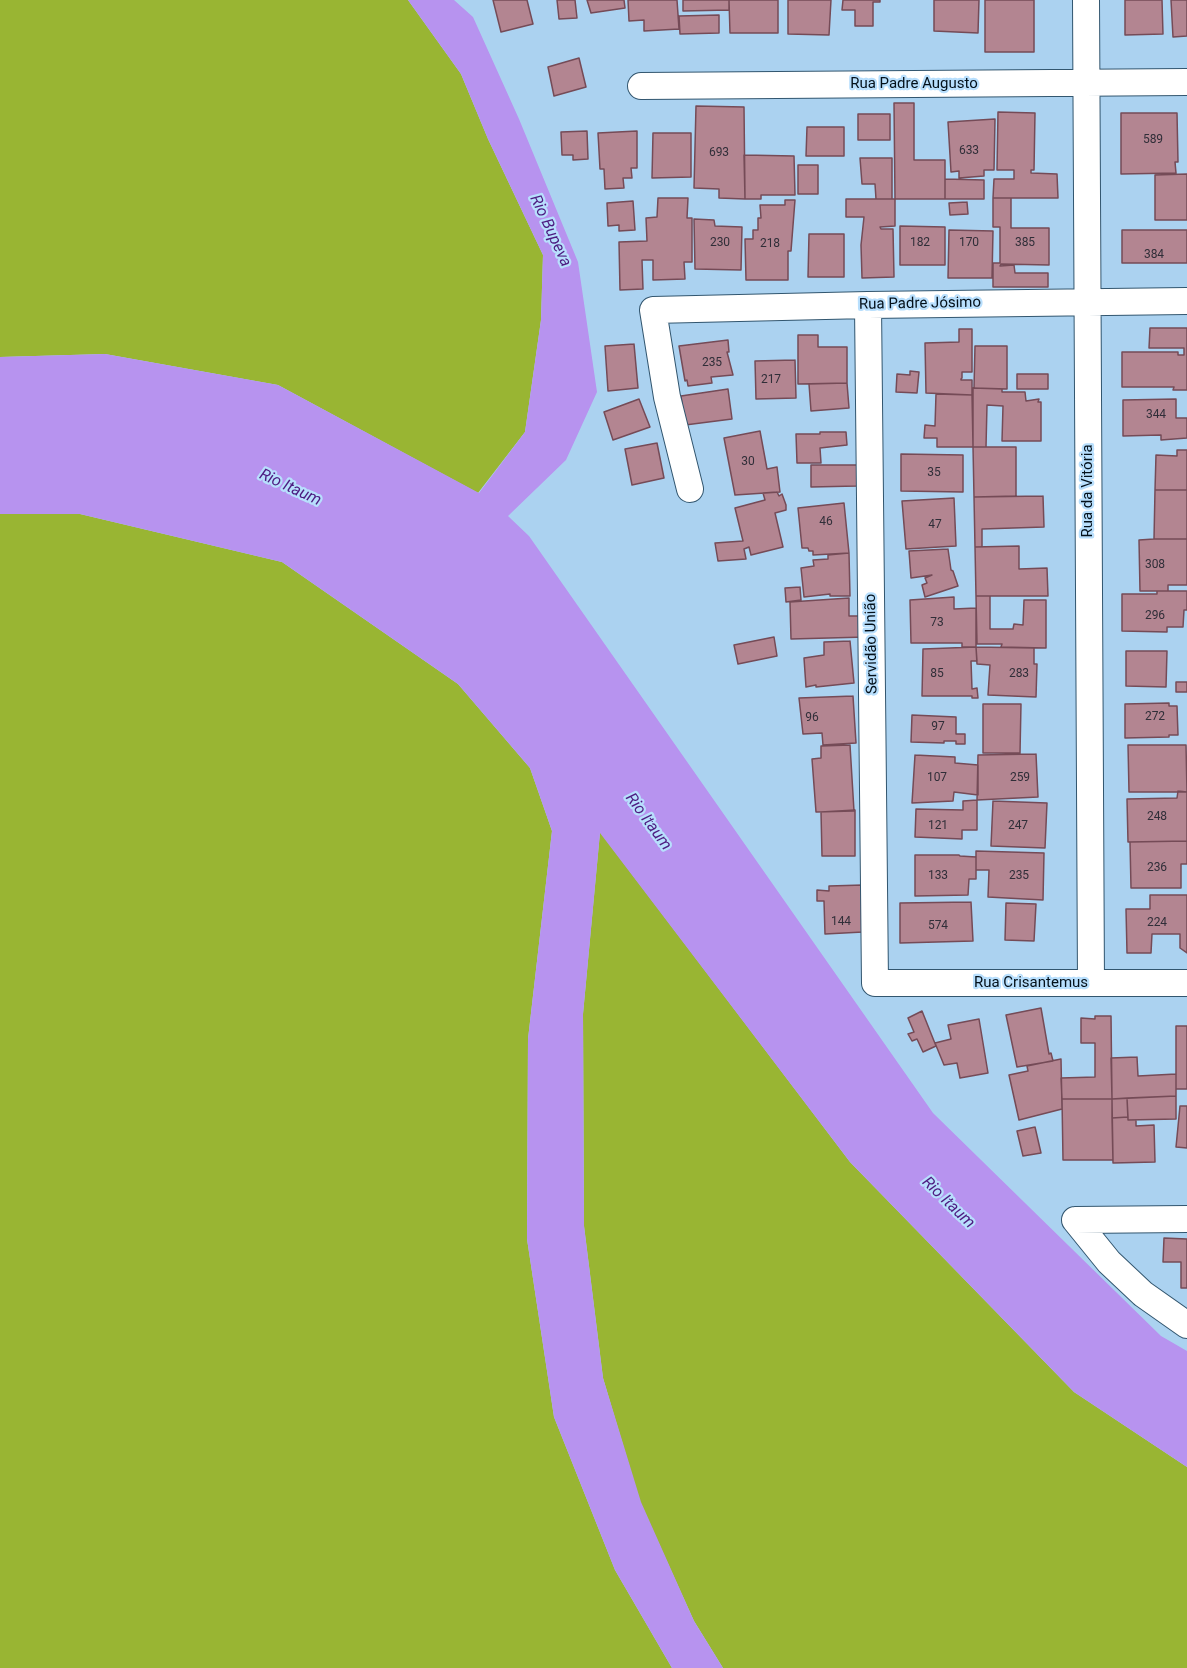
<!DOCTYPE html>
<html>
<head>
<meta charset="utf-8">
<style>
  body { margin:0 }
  canvas { display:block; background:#abd2f0 }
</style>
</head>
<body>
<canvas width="1187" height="1668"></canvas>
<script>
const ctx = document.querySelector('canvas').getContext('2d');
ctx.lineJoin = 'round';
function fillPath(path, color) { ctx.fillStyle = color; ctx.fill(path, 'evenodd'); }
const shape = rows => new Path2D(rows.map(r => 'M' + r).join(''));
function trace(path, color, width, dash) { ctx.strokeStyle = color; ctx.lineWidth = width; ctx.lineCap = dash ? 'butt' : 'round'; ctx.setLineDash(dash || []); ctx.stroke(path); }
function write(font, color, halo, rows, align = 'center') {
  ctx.font = font + ' Roboto,sans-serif'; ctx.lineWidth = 4.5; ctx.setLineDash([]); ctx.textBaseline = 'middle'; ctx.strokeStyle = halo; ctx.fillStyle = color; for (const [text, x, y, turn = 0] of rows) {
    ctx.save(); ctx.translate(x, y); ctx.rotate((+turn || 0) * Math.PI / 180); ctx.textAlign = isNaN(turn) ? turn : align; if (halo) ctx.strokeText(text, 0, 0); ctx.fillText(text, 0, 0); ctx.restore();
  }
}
const green = shape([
  [0,0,408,0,461,74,488,139,543,255,541,320,525,432,478,493,278,385,105,354,0,357],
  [0,514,80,514,282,562,458,684,530,768,552,831,528,1039,527,1239,554,1417,615,1570,672,1668,0,1668],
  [600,832,850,1162,1074,1392,1187,1467,1187,1668,723,1668,694,1621,640,1502,603,1378,584,1226,583,1014]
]);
const water = shape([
  [408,0,454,0,473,17,519,119,578,262,597,392,566,460,508,516,529,536,933,1113,1161,1336,1187,1351,1187,1467,1074,1392,850,1162,600,833,583,1014,584,1226,603,1378,641,1502,694,1621,723,1668,672,1668,615,1570,554,1417,527,1239,528,1039,552,831,530,768,458,684,282,562,80,514,0,514,0,357,105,354,278,385,479,493,525,432,541,320,543,255,488,139,461,74]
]);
const building = shape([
  [493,0,527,0,533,24,501,32,493,0],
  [557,0,575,0,577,18,559,19,557,0],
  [587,0,624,0,625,8,591,13,587,0],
  [628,0,677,0,679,29,644,31,644,20,629,21,628,0],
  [683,0,729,0,729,10,683,11,683,0],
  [729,0,778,0,778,33,730,33,729,0],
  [788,0,831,0,829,35,788,34,788,0],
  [843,0,880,0,880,2,873,2,873,26,855,26,855,10,842,10,843,0],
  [934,0,979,0,978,33,934,31,934,0],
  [985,0,1034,0,1034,52,985,52,985,0],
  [1125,0,1162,0,1163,34,1125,35,1125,0],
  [1171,0,1187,0,1187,36,1173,37,1171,0],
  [719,15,719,33,680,34,679,16,719,15],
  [579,58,586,87,554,96,548,67,579,58],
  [894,103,914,103,914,160,945,160,945,199,895,199,894,103],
  [696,106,744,107,745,199,719,198,719,189,694,188,696,106],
  [998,112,1035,113,1034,170,1031,170,1031,173,1057,174,1058,198,993,198,994,179,1014,179,1014,170,997,170,998,112],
  [1121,113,1177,113,1178,162,1175,162,1176,173,1121,174,1121,113],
  [858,114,890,114,890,140,858,140,858,114],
  [995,119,994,170,984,170,984,176,959,178,959,171,951,172,948,122,995,119],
  [807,127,844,127,844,156,806,156,807,127],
  [587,131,588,159,573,160,573,155,562,155,561,132,587,131],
  [637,131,637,168,631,168,632,178,623,178,624,188,605,189,604,169,600,169,598,133,637,131],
  [653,133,691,133,691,177,652,178,653,133],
  [744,155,794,156,795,195,761,195,761,199,745,199,744,155],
  [860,158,892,158,892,199,876,199,875,184,862,184,860,158],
  [798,165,818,165,818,194,798,194,798,165],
  [1187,174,1187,220,1155,220,1155,175,1187,174],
  [945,179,984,180,984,199,945,199,945,179],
  [658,198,688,198,687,218,692,218,692,262,684,262,685,279,653,280,653,260,642,260,643,289,620,290,619,242,647,241,646,218,657,217,658,198],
  [993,198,1011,198,1011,228,1049,228,1049,265,1001,264,1000,266,1014,265,1015,273,1048,273,1048,287,993,287,993,263,1000,263,1000,227,993,227,993,198],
  [846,199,895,199,895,226,880,227,881,229,893,229,894,277,862,278,861,245,864,217,846,217,846,199],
  [785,200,795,200,791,251,788,251,788,280,746,280,745,239,753,239,753,230,758,230,758,218,761,218,760,205,785,205,785,200],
  [633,201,635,230,619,231,619,225,608,226,607,203,633,201],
  [967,202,968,214,950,215,949,203,967,202],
  [694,219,714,220,715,226,742,227,741,270,695,269,694,219],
  [900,226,945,227,945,265,900,265,900,226],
  [949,230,993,231,992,278,948,278,949,230],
  [1122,230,1187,230,1187,263,1122,263,1122,230],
  [809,234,844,234,844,277,808,277,809,234],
  [1150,328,1187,328,1187,390,1173,390,1174,387,1122,387,1122,352,1178,352,1178,355,1184,355,1184,348,1149,348,1150,328],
  [959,329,972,329,972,372,962,372,962,378,961,379,961,380,972,380,972,395,926,393,925,343,959,342,959,329],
  [798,335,818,335,818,347,847,347,847,383,798,384,798,335],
  [728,340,729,352,727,352,733,375,711,377,712,383,688,386,687,380,685,381,679,346,728,340],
  [634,344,638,388,608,391,605,346,634,344],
  [975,346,1007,346,1007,389,974,388,975,346],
  [795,360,796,398,756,399,755,361,795,360],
  [910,371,919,372,917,393,896,392,897,374,910,375,910,371],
  [1017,374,1048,374,1048,389,1017,389,1017,374],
  [847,383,849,408,811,411,809,384,847,383],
  [973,388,1002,389,1002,392,1025,392,1026,401,1039,399,1038,402,1041,402,1041,441,1002,441,1003,406,987,405,986,447,973,447,973,388],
  [728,389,732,419,685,425,681,396,728,389],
  [936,394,972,395,973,447,937,447,937,438,924,438,925,425,935,426,936,394],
  [639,399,650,427,613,440,604,412,639,399],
  [1176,399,1176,418,1187,418,1187,438,1161,440,1161,435,1123,436,1123,400,1176,399],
  [760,431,767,469,777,467,780,492,735,495,724,438,760,431],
  [820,432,846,432,847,445,820,448,821,463,797,463,796,434,820,434,820,432],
  [657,443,664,478,632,485,625,449,657,443],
  [973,447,1016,447,1016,496,974,497,973,447],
  [1177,450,1187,450,1187,490,1155,490,1156,455,1177,456,1177,450],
  [901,454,963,455,963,492,901,491,901,454],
  [811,465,857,465,857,486,811,487,811,465],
  [1155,490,1187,490,1187,539,1154,539,1155,490],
  [777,492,779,496,782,494,786,505,786,510,775,513,783,547,751,555,749,547,744,549,746,559,718,561,715,543,743,541,735,508,765,500,763,493,777,492],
  [1043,496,1044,527,982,529,982,547,975,547,974,497,1043,496],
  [954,498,956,546,906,549,902,501,954,498],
  [844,503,849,553,813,555,813,551,809,551,808,548,802,548,798,508,844,503],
  [1154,539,1187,539,1187,585,1168,585,1168,591,1140,591,1139,540,1154,539],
  [1019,546,1019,569,1047,568,1048,596,976,596,975,547,1019,546],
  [948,549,951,570,953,571,958,586,925,597,922,585,927,583,925,578,932,575,911,578,909,551,948,549],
  [849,553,850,596,830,596,830,594,804,597,801,568,814,566,813,560,828,559,828,555,849,553],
  [800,587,801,600,786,602,785,588,800,587],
  [1157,591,1187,591,1187,610,1184,610,1183,627,1167,627,1167,632,1122,631,1122,594,1157,594,1157,591],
  [976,596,990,596,990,629,1013,629,1014,624,1023,625,1024,600,1046,600,1046,648,1001,647,1002,644,977,644,976,596],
  [954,597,954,609,976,608,976,647,962,647,962,643,911,643,910,600,954,597],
  [849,598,849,616,866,616,866,637,791,639,790,602,849,598],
  [774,637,777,656,738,664,734,645,774,637],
  [850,641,854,683,816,687,816,685,806,687,804,658,824,655,824,642,850,641],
  [976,647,977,661,971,661,972,689,977,688,978,698,972,698,972,696,922,696,923,649,976,647],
  [976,647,1034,648,1034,664,1037,664,1036,697,988,695,990,665,977,664,976,647],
  [1126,651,1167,651,1166,687,1126,686,1126,651],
  [1176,682,1187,682,1187,692,1176,692,1176,682],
  [853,696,856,743,823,745,822,733,803,734,799,698,853,696],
  [1169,703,1169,706,1177,706,1178,735,1169,735,1169,737,1125,738,1125,704,1169,703],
  [983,704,1021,704,1020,753,983,753,983,704],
  [912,715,956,717,956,734,965,734,965,744,956,744,956,741,944,741,944,743,911,742,912,715],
  [850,745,854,811,816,812,812,759,821,758,821,746,850,745],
  [1128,745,1186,745,1187,792,1129,792,1128,745],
  [1036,754,1038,797,977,800,978,755,1036,754],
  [915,755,955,757,955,763,978,765,978,795,954,792,953,801,912,803,915,755],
  [1178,791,1187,792,1187,841,1128,842,1127,799,1177,798,1178,791],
  [977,800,977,830,962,830,962,839,915,837,916,809,963,810,963,801,977,800],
  [993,801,1047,803,1045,848,991,846,993,801],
  [855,810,855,856,822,856,821,812,855,810],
  [1187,841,1187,864,1181,864,1181,888,1131,888,1130,842,1187,841],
  [976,851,1044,853,1043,900,988,897,989,870,976,870,976,851],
  [915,855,959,855,960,856,976,857,976,879,969,879,968,895,915,896,915,855],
  [863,885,863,932,825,934,824,901,817,901,817,890,829,891,829,886,863,885],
  [1150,895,1187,895,1187,953,1180,948,1180,934,1152,934,1151,953,1127,953,1126,909,1150,909,1150,895],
  [971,902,973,941,900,943,900,903,971,902],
  [1006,903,1036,904,1034,941,1005,940,1006,903],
  [1041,1008,1049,1054,1051,1053,1053,1061,1017,1067,1006,1015,1041,1008],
  [922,1011,936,1046,923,1052,917,1039,912,1041,908,1034,914,1032,908,1018,922,1011],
  [1095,1016,1111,1016,1112,1099,1062,1099,1061,1078,1095,1077,1095,1043,1081,1043,1081,1018,1095,1019,1095,1016],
  [979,1019,988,1073,960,1078,957,1063,944,1065,935,1043,951,1039,948,1025,979,1019],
  [1176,1026,1187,1026,1187,1089,1176,1089,1176,1026],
  [1137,1057,1138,1076,1176,1074,1176,1096,1112,1099,1111,1058,1137,1057],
  [1061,1059,1062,1109,1019,1120,1009,1075,1028,1071,1027,1066,1061,1059],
  [1176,1096,1176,1119,1128,1120,1127,1098,1176,1096],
  [1127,1098,1128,1117,1112,1118,1112,1099,1127,1098],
  [1062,1099,1112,1099,1113,1160,1063,1160,1062,1099],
  [1180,1106,1187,1106,1187,1148,1176,1147,1180,1106],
  [1128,1117,1128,1120,1136,1120,1136,1126,1154,1125,1155,1162,1113,1163,1112,1118,1128,1117],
  [1035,1127,1041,1153,1023,1156,1017,1131,1035,1127],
  [1164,1238,1187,1239,1187,1288,1181,1288,1181,1262,1163,1262,1164,1238]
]);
const minor = shape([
  [1086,0,1091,983],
  [641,86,1187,82],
  [868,305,875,983,1187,983],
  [690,489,667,397,653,310,868,305,1187,301],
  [1075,1220,1109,1262,1143,1294,1187,1325],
  [1075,1220,1187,1219]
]);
const numberNames = [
  ["589",1153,140],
  ["633",969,151],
  ["693",719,153],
  ["230",720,243],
  ["182",920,243],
  ["170",969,243],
  ["385",1025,243],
  ["218",770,244],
  ["384",1154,255],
  ["235",712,363],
  ["217",771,380],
  ["344",1156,415],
  ["30",748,462],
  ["35",934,473],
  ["46",826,522],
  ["47",935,525],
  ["308",1155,565],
  ["296",1155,616],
  ["73",937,623],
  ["85",937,674],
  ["283",1019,674],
  ["272",1155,717],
  ["96",812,718],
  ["97",938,727],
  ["107",937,778],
  ["259",1020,778],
  ["248",1157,817],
  ["121",938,826],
  ["247",1018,826],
  ["236",1157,868],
  ["133",938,876],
  ["235",1019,876],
  ["144",841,922],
  ["224",1157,923],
  ["574",938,926]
];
const streetNames = [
  ["Rua Padre Augusto",914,84],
  ["Rua Padre Jósimo",920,304,-1],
  ["Rua da Vitória",1088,491,-90],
  ["Servidão União",872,644,-91],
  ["Rua Crisantemus",1031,983]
];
const waterNames = [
  ["Rio Bupeva",550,231,65],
  ["Rio Itaum",290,488,25],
  ["Rio Itaum",648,822,54],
  ["Rio Itaum",948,1203,44]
];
fillPath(green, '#99b533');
fillPath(water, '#b793ef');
fillPath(building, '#b38591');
trace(building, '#754b57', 1.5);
trace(minor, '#32566f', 28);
trace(minor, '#fff', 26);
write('12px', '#302e38', null, numberNames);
write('15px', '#04111b', '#b8dffd', streetNames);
write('italic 16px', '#4d1b80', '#b8dffd', waterNames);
</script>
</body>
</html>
